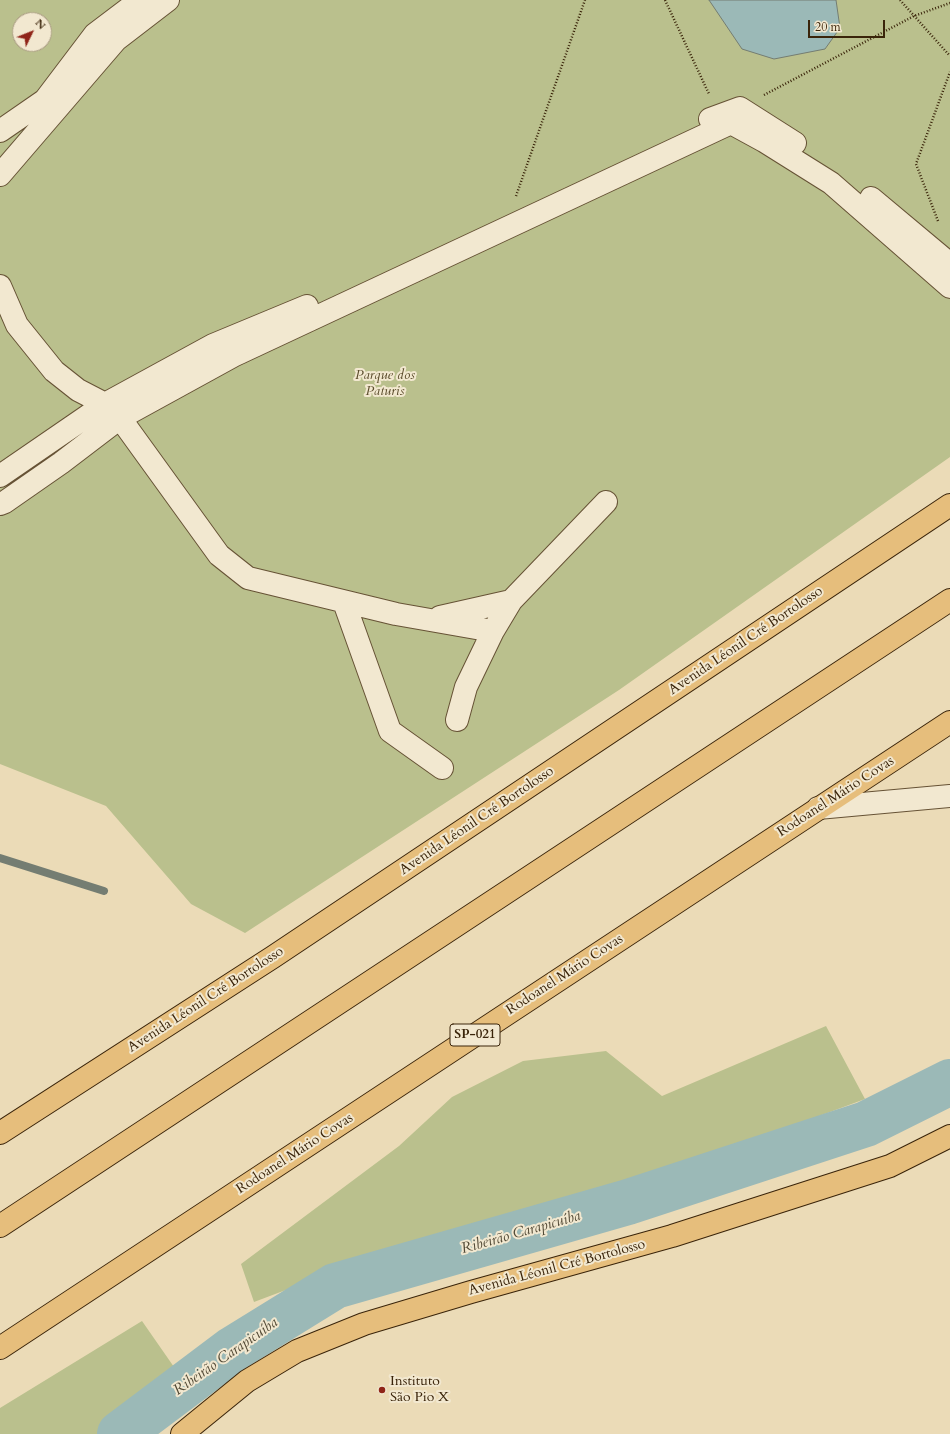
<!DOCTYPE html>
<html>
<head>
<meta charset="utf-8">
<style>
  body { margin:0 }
  #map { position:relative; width:950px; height:1434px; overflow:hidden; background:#ebdbb7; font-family:Cardo,serif }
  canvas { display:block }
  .north { position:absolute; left:12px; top:12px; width:40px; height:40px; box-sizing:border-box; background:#f2e8d0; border:1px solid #a89a81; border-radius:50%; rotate:47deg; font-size:11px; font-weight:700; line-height:16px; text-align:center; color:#3a240a }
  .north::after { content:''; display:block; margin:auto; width:14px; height:18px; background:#8f2418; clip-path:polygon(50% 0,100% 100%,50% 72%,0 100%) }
  .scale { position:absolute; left:808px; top:20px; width:77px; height:18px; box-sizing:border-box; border:2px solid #3a240a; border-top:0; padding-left:5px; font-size:12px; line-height:14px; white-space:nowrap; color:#3a240a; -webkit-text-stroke:3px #f2e8d0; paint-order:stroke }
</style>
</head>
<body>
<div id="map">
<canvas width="950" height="1434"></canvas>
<div class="north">N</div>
<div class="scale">20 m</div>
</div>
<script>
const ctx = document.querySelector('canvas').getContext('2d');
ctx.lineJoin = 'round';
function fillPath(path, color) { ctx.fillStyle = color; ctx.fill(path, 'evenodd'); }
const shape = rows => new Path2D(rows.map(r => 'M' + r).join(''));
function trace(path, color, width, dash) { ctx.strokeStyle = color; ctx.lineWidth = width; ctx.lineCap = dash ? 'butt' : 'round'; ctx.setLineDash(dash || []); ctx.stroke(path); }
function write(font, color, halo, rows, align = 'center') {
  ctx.font = font + ' Cardo,serif'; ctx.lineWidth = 4; ctx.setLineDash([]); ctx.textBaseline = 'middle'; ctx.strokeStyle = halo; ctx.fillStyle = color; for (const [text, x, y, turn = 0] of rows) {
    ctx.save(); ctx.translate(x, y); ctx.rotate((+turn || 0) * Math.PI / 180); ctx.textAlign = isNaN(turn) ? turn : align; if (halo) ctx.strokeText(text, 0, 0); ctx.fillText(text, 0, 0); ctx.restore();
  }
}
const green = shape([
  [0,0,950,0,950,457,619,690,245,933,191,904,106,806,0,764],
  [20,20,44,20,44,44,20,44],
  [826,1026,865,1099,660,1175,523,1220,392,1250,254,1302,241,1264,399,1146,452,1097,523,1061,606,1051,662,1096],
  [142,1321,174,1367,97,1434,0,1434,0,1408]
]);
const water = shape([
  [709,0,836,0,840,28,825,49,774,59,742,49,709,0]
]);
const stream = shape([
  [0,858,104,891]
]);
const river = shape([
  [120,1434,233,1349,335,1286,628,1202,866,1124,950,1082]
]);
const path = shape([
  [665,0,709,94],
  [900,0,950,56],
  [764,95,914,16,950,3],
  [516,196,585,0],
  [938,221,916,164,950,72]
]);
const minor = shape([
  [710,119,740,108,795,143],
  [0,131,45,100,95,34,140,0],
  [0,175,116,40,168,0],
  [871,198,950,264],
  [0,286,17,325,54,371,78,390,105,404],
  [120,418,219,555,248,578,396,614,493,631],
  [0,476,105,404,213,345,307,306],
  [0,504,5,502,61,463,120,418,233,356,731,123,764,141,831,183,950,287],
  [344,602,390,731,442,768],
  [440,617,511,601],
  [457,720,466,687,493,631,511,601,606,502],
  [818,808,950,796]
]);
const major = shape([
  [0,1133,273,957,950,505],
  [182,1434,247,1381,297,1351,364,1324,471,1292,672,1236,890,1166,950,1136]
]);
const highway = shape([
  [0,1226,950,600],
  [0,1348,950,722]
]);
const markers = [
  [382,1390,4,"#8f2418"]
];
const shields = [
  [475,1035,50]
];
const shieldNames = [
  ["SP-021",475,1035]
];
const parkNames = [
  ["Parque dos",385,376],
  ["Paturis",385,392]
];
const streetNames = [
  ["Avenida Léonil Cré Bortolosso",746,641,-34],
  ["Rodoanel Mário Covas",836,797,-33],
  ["Avenida Léonil Cré Bortolosso",477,821,-34],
  ["Rodoanel Mário Covas",565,975,-33],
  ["Avenida Léonil Cré Bortolosso",206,1000,-33],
  ["Rodoanel Mário Covas",295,1154,-33],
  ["Avenida Léonil Cré Bortolosso",557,1268,-15]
];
const poiNames = [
  ["Instituto",390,1382],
  ["São Pio X",390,1398]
];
const waterNames = [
  ["Ribeirão Carapicuíba",521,1233,-16],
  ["Ribeirão Carapicuíba",226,1357,-35]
];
fillPath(green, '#bac08d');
fillPath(water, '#9bb9b7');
trace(water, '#747d72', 1);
trace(stream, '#747d72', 8);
trace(river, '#9bb9b7', 46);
trace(minor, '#665235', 24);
trace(major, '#3a240a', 24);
trace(highway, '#3a240a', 24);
trace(path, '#3a240a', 2.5, [1, 2]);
trace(minor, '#f2e8d0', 22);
trace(major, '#e6be7c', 22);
trace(highway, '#e6be7c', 22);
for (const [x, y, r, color] of markers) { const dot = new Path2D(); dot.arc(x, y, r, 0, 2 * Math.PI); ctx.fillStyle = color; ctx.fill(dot); trace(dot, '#f2e8d0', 1.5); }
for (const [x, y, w] of shields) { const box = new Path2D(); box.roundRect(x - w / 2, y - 11, w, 22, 3); ctx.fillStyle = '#f2e8d0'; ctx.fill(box); trace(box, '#3a240a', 1); }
write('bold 13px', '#3a240a', null, shieldNames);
write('italic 14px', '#5a4b2b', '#f2e8d0', parkNames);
write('14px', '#3a240a', '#f2e8d0', streetNames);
write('14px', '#3a240a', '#f2e8d0', poiNames, 'left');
write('italic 15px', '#524935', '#f2e8d0', waterNames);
</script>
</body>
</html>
